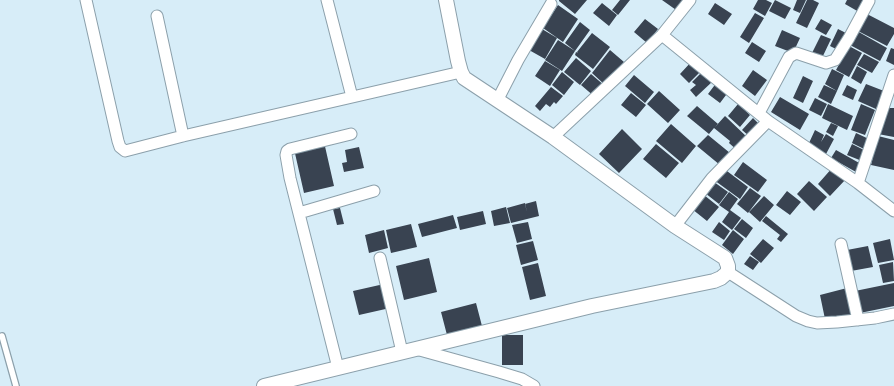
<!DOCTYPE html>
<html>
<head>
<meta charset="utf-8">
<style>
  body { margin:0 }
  canvas { display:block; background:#d7edf8 }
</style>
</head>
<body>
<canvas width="894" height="386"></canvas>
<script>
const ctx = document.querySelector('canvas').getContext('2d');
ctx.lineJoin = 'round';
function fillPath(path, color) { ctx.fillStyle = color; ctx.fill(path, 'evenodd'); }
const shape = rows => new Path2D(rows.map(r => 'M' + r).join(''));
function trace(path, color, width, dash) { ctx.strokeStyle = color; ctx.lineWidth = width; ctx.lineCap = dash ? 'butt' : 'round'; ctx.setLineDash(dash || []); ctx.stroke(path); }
const building = shape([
  [559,0,587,0,575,14,559,1],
  [620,0,630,0,618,15,612,10],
  [662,0,685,0,679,12],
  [758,0,766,0,772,3,765,16,753,9],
  [775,0,791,8,785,19,769,11],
  [797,0,806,0,800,13,793,10],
  [807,0,813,0,819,3,807,28,796,23],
  [847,0,863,0,865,1,859,12,845,4],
  [602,3,617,15,609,26,593,13],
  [715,3,732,14,724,25,708,14],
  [558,5,578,19,563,42,543,28],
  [755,13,764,18,749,43,740,37],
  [867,14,894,28,894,34,887,46,858,31],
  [645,19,658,29,647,43,634,32],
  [821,19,832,25,826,35,815,29],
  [580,22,590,30,575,51,565,43],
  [542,29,557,38,545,59,529,50],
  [838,29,848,34,840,51,830,46],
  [782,30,800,38,793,53,775,46],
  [857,31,887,48,880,61,850,45],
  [592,33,610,47,593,69,575,55,576,52,578,53,577,52],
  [821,35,831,39,822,58,812,53],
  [558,40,575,51,562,71,545,60],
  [752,42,766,51,759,62,745,53],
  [849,46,862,53,849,77,836,70],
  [891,48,894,49,894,65,886,61],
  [610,50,624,62,605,85,592,73],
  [864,54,879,62,872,73,857,65],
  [576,58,591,71,580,85,564,72],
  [545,61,560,70,550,86,535,76],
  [692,61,701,71,689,83,680,74],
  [857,66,867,72,861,84,851,78],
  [832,69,844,75,837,91,825,84],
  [753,70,767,80,755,96,742,86],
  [703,71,713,81,696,97,690,90,696,85,692,82],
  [562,72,574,82,564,95,552,85],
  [591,74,605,86,595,97,581,85],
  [634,75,654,92,645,103,625,86],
  [803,76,813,81,803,103,793,98],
  [717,82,729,91,720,103,708,94],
  [866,84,884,91,876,109,858,101],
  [824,85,837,91,831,104,818,97],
  [847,85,857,90,853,100,842,95],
  [551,87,563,96,556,104,554,102,550,107,546,104,540,111,535,106],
  [659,91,680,110,668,123,647,104],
  [631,93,646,105,636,117,621,105],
  [780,97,809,114,800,130,771,112],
  [815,98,827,104,821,116,809,110],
  [738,104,750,115,740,127,728,116],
  [828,104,853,116,847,130,822,118],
  [861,104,875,110,865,135,851,130],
  [697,106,718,124,715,127,725,116,749,139,738,151,729,143,730,141,714,128,709,134,687,116],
  [886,108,894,108,894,137,878,134],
  [753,118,760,125,749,136,742,130],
  [831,123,838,126,833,136,826,132],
  [671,124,696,146,682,163,656,141],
  [622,129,642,149,619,173,599,154],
  [815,130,824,135,821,142,826,134,834,139,826,154,809,143],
  [856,133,871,140,866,150,852,143],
  [708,135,730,153,720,165,697,146],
  [878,136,894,140,894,170,871,165],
  [324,142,334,186,304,193,294,149],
  [656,144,679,163,666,178,643,159],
  [852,144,866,151,862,161,847,155],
  [359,147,364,168,344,172,342,163,347,162,345,150],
  [836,150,861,164,856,172,831,158],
  [743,162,767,180,758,192,734,175],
  [833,167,846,179,830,196,818,184],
  [723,168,748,187,740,199,714,180],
  [809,181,827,197,814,211,797,194],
  [714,182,728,192,719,204,705,193],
  [750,188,761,196,748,213,737,204],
  [787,191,801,202,790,215,776,205],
  [729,192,738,199,730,210,741,218,732,230,722,222,729,212,719,205],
  [704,195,719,207,707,221,692,209],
  [764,196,774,205,760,222,749,212],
  [536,201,539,216,511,223,507,208,525,203,527,212,525,204],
  [506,207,510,223,494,226,491,211],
  [340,208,344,224,337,225,333,209],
  [483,211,486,224,460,230,457,217],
  [453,215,457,228,422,237,418,224],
  [766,216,788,234,781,242,777,239,780,235,762,221],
  [742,219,753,228,746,238,734,229],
  [528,222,532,239,517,243,512,225],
  [719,222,730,231,724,240,712,232],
  [411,224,417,247,391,253,386,230],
  [384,230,388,248,369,253,365,235],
  [733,230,744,239,733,254,722,245],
  [763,239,774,248,761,263,750,254],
  [890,239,894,260,878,263,873,243],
  [533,241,538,260,521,265,516,245],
  [868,246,873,267,851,271,847,250],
  [750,256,759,262,753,270,744,264],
  [429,258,437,292,404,300,396,266],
  [893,262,894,281,883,283,879,265],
  [538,263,546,296,530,300,522,267],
  [894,283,894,306,860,313,855,291],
  [384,284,390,308,359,315,353,291],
  [847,288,853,315,825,319,820,295],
  [476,303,482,326,447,335,441,312],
  [502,335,523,335,523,365,502,365]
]);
const service = shape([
  [2,336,16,386]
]);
const minor = shape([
  [86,0,118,141,120,147,125,151,183,136,461,72],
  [327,0,352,97],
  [157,16,183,136],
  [662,35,768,121,858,183,894,211],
  [498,99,518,60,551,4],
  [759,113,789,57,796,53,826,63,835,60,849,38,869,1],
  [553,137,662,35,690,0],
  [858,183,894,75],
  [299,213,374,191],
  [675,226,712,178,768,121],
  [841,244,858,320],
  [380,258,402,352],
  [728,272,796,316,808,321,817,323,837,322,875,318,894,314],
  [416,349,499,372,522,379,534,386],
  [338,368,290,178,286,155,287,151,290,149,351,134]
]);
const tertiary = shape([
  [264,386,592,306,714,281,721,278,728,272,728,266,725,258,675,226,553,137,464,78,461,72,458,61,446,0]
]);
fillPath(building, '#394351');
trace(service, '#8ca0ab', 8);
trace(minor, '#8ca0ab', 13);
trace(tertiary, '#8ca0ab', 16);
trace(service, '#fff', 5.5);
trace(minor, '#fff', 11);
trace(tertiary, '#fff', 14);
</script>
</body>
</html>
